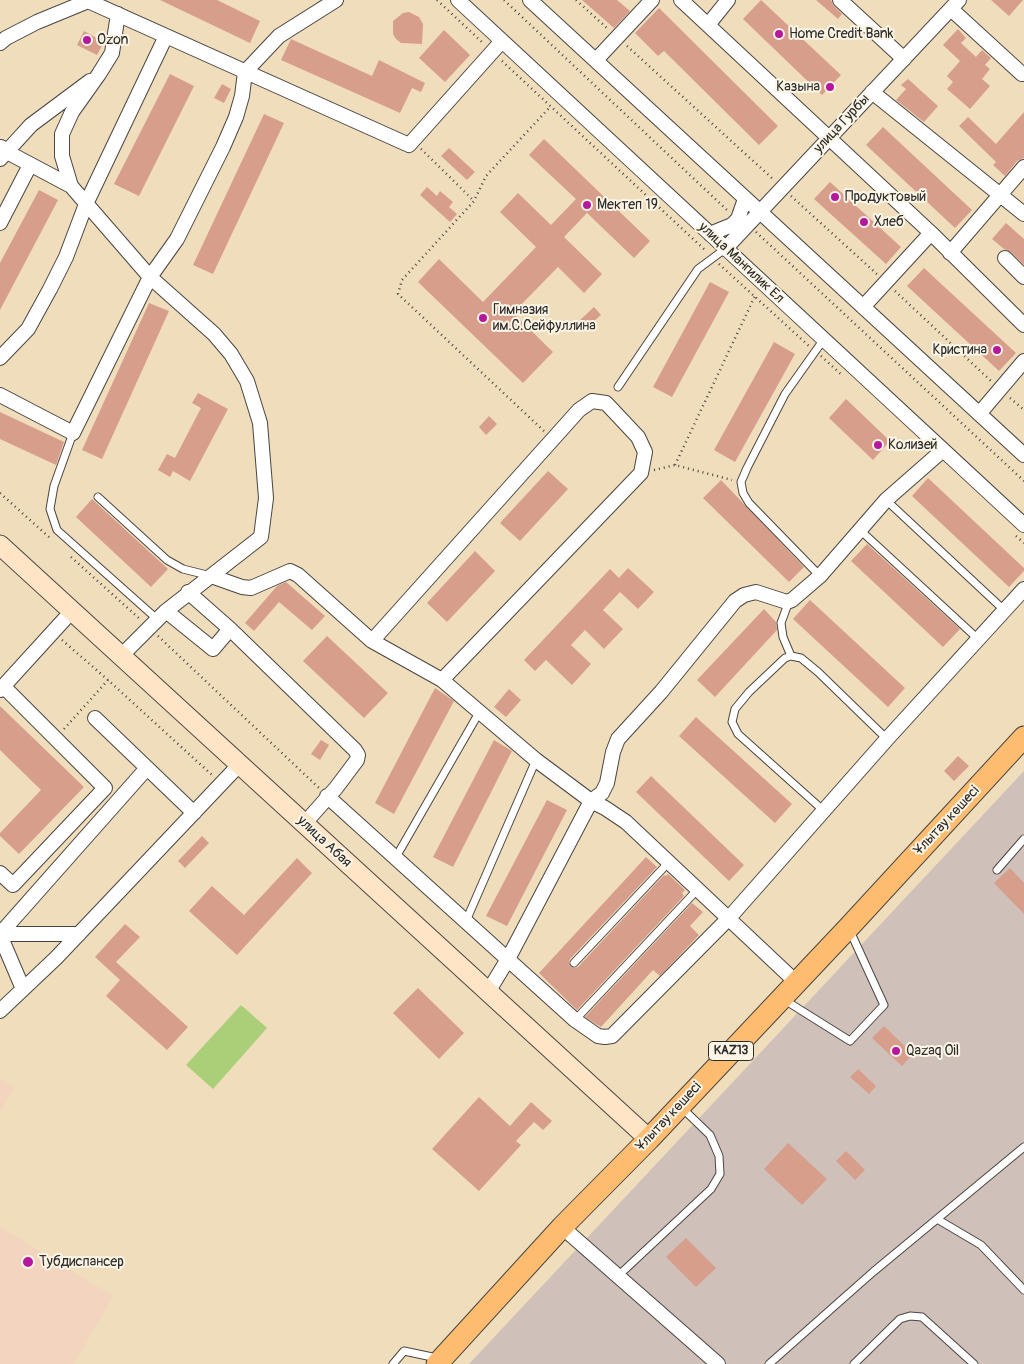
<!DOCTYPE html>
<html>
<head>
<meta charset="utf-8">
<style>
  body { margin:0 }
  canvas { display:block; background:#f0ddbc }
</style>
</head>
<body>
<canvas width="1024" height="1364"></canvas>
<script>
const ctx = document.querySelector('canvas').getContext('2d');
ctx.lineJoin = 'round';
function fillPath(path, color) { ctx.fillStyle = color; ctx.fill(path, 'evenodd'); }
const shape = rows => new Path2D(rows.map(r => 'M' + r).join(''));
function trace(path, color, width, dash) { ctx.strokeStyle = color; ctx.lineWidth = width; ctx.lineCap = dash ? 'butt' : 'round'; ctx.setLineDash(dash || []); ctx.stroke(path); }
function write(font, color, halo, rows, align = 'center') {
  ctx.font = font + ' Pangolin,sans-serif'; ctx.lineWidth = 4; ctx.setLineDash([]); ctx.textBaseline = 'middle'; ctx.strokeStyle = halo; ctx.fillStyle = color; for (const [text, x, y, turn = 0] of rows) {
    ctx.save(); ctx.translate(x, y); ctx.rotate((+turn || 0) * Math.PI / 180); ctx.textAlign = isNaN(turn) ? turn : align; if (halo) ctx.strokeText(text, 0, 0); ctx.fillText(text, 0, 0); ctx.restore();
  }
}
const built = shape([
  [0,1078,15,1087,0,1112],
  [0,1227,113,1296,74,1364,0,1364]
]);
const industrial = shape([
  [1024,771,1024,1364,469,1364]
]);
const green = shape([
  [241,1005,267,1028,213,1089,186,1065]
]);
const building = shape([
  [160,0,217,0,260,21,250,43],
  [582,0,617,0,630,11,614,28],
  [761,0,841,75,822,95,743,19],
  [816,0,831,0,834,6,842,14,838,19],
  [991,0,1023,0,1009,16],
  [659,8,778,126,759,145,664,51,658,56,635,33],
  [409,12,419,17,423,24,422,44,401,43,396,39,393,34,393,21,403,13],
  [958,29,966,38,961,43,976,57,982,50,991,58,985,65,990,69,982,79,990,86,970,109,947,89,953,82,947,76,960,61,943,45],
  [444,30,470,55,445,82,419,58],
  [84,31,104,42,97,55,77,45],
  [291,39,372,76,379,60,425,83,421,92,412,88,400,113,281,60],
  [170,74,194,86,139,196,114,184],
  [908,79,938,106,924,122,896,100,906,89,901,85],
  [222,84,231,89,224,103,214,98],
  [1024,112,1024,158,1017,161,1005,176,993,165,996,162,959,126,968,117,996,144],
  [264,114,284,123,213,274,193,265],
  [883,127,972,210,955,228,866,145],
  [544,139,650,241,634,258,587,213,564,237,602,274,584,293,558,267,513,313,553,352,523,383,418,282,439,259,483,302,536,247,500,212,518,193,551,225,576,199,529,155],
  [449,148,475,172,467,180,441,156],
  [830,182,901,247,886,264,814,199],
  [427,187,437,196,440,191,453,202,449,207,457,214,450,222,420,195],
  [39,190,58,200,0,310,0,263],
  [1006,223,1024,239,1024,265,1011,252,1004,249,992,239],
  [924,268,1016,353,999,371,907,286],
  [710,282,729,292,672,397,653,387],
  [149,303,169,311,102,459,82,450],
  [594,307,601,315,586,328,579,321],
  [774,342,795,354,735,462,714,450],
  [198,393,228,409,190,481,173,471,170,477,158,470,167,454,175,458,201,408,192,403],
  [846,399,890,441,873,460,829,418],
  [0,412,64,442,56,465,0,439],
  [489,416,497,424,486,435,479,427],
  [548,471,568,489,520,541,500,523],
  [928,478,1024,568,1024,571,1009,587,912,496],
  [721,480,804,567,789,582,703,498],
  [92,499,168,569,151,587,76,517],
  [867,544,960,629,943,647,851,561],
  [475,551,495,571,447,622,427,603],
  [628,568,654,592,638,609,620,592,603,610,623,629,604,649,585,630,571,645,591,664,572,685,546,660,535,671,524,660,610,569,619,578],
  [286,582,325,616,312,630,279,602,254,631,245,623,277,586],
  [810,600,905,688,888,707,793,619],
  [764,609,776,622,777,630,715,697,697,680],
  [327,636,388,693,364,718,303,661],
  [435,688,454,701,394,814,375,803],
  [509,689,521,700,506,717,494,707],
  [0,706,84,787,19,854,0,836,0,833,41,790,0,750],
  [696,717,792,804,775,823,679,736],
  [321,740,329,745,320,760,311,754],
  [494,740,512,751,453,867,433,857],
  [958,756,969,766,954,781,944,771],
  [651,776,744,865,729,881,636,792],
  [547,800,567,810,507,926,486,916],
  [202,836,209,843,185,868,178,861],
  [646,857,657,867,570,959,569,962,570,966,573,968,578,967,664,875,666,876,668,874,685,890,682,893,684,896,577,1010,539,973],
  [297,858,312,873,237,955,189,911,212,886,244,915],
  [1010,868,1024,883,1024,914,994,883],
  [692,903,703,912,690,926,699,935,660,976,653,970,601,1027,585,1017],
  [125,924,140,937,116,962,188,1027,167,1050,106,996,120,980,95,957],
  [418,988,464,1033,439,1059,393,1013],
  [884,1026,913,1054,902,1066,872,1038],
  [858,1069,876,1086,869,1094,850,1077],
  [479,1097,510,1126,531,1102,552,1121,543,1130,534,1122,516,1141,521,1145,479,1191,432,1149],
  [788,1143,827,1179,802,1205,764,1169],
  [846,1151,865,1170,855,1180,836,1161],
  [686,1238,716,1268,696,1287,666,1257]
]);
const path = shape([
  [437,0,483,43],
  [504,0,727,210],
  [576,0,608,29],
  [627,46,774,180],
  [502,61,706,251],
  [421,149,474,201],
  [791,196,878,275],
  [756,232,1024,481],
  [719,264,809,346],
  [895,291,991,381],
  [821,356,843,376],
  [1010,398,1024,410],
  [544,431,398,294,402,280,474,201,486,176,551,106],
  [675,465,755,296],
  [654,470,675,465,732,480],
  [0,493,50,538],
  [1016,536,1024,543],
  [71,557,141,620],
  [158,636,319,788],
  [62,640,108,680,212,775],
  [64,729,108,680]
]);
const lane = shape([
  [618,387,698,269,725,249],
  [73,433,54,486,50,509,57,530,157,619],
  [98,497,167,560,183,569,211,576],
  [886,500,1004,610],
  [860,530,978,639],
  [820,576,749,503,743,493,741,482,747,468,785,394,824,339],
  [789,601,781,623,783,637,791,656],
  [824,811,738,734,732,722,735,709,749,692,785,658,791,656,801,658,818,672,887,739],
  [396,857,480,711],
  [997,870,1024,839],
  [466,921,536,760],
  [574,963,669,862],
  [783,999,850,1041,884,1005,850,931],
  [575,1020,698,889],
  [937,1219,981,1245,1024,1290],
  [618,1276,711,1189,720,1174,719,1156,710,1135,682,1108],
  [393,1364,404,1351,437,1358],
  [769,1364,873,1272,1024,1147],
  [854,1364,900,1319,910,1316,922,1317,974,1364]
]);
const street = shape([
  [458,0,1024,525],
  [530,0,1024,455],
  [681,0,931,233,863,307],
  [840,0,904,59],
  [951,9,1022,74],
  [118,14,112,53,99,74,72,112,62,134,62,156,71,186,150,277,214,334,231,354,247,381,260,423,266,498,261,537,166,611,121,656],
  [708,25,728,0],
  [0,43,6,38,37,22,88,1,409,145,502,41],
  [596,60,652,0],
  [872,92,1024,214],
  [1,147,7,152,71,186],
  [0,159,31,125,90,81],
  [0,223,30,165],
  [931,233,1024,325],
  [710,234,732,225,738,219,745,199],
  [725,249,959,0],
  [950,253,1024,167],
  [1005,258,1024,277],
  [0,358,28,329,50,289,66,257,86,204,166,36],
  [0,395,73,433,150,277,177,239,223,147,236,117,242,96,245,72,279,36,336,0],
  [979,414,1024,361],
  [211,576,242,587,251,588,290,571,298,575,372,641,442,680,641,473,645,452,638,437,606,403,592,401,579,410,372,641],
  [188,592,230,629],
  [166,611,213,649,230,629,355,750,358,755,357,760,336,788,304,824],
  [442,680,536,760,591,801,602,793,607,783,613,752,618,739,661,692,735,601,744,595,756,592,787,602,792,600,820,576,886,500,943,450],
  [0,690,72,611],
  [95,718,194,813],
  [327,796,575,1020,598,1036,605,1037,612,1036,729,918,887,739,1024,589],
  [0,873,13,885,105,788,4,687],
  [0,934,147,768],
  [0,934,79,934],
  [0,935,23,989],
  [488,992,508,959,591,801,605,808,626,822,796,982],
  [0,1011,56,958,239,765],
  [562,1227,718,1364]
]);
const secondary = shape([
  [0,545,649,1139]
]);
const primary = shape([
  [437,1364,562,1227,649,1139,849,927,1024,737]
]);
const markers = [
  [779,34,5,"#b5179e"],
  [87,40,5,"#b5179e"],
  [830,87,5,"#b5179e"],
  [835,197,5,"#b5179e"],
  [587,205,5,"#b5179e"],
  [864,222,5,"#b5179e"],
  [483,318,5,"#b5179e"],
  [997,350,5,"#b5179e"],
  [878,445,5,"#b5179e"],
  [896,1051,5,"#b5179e"],
  [28,1262,6,"#b5179e"]
];
const shields = [
  [731,1051,45]
];
const shieldNames = [
  ["KAZ13",731,1051]
];
const poiNames = [
  ["Home Credit Bank",789,34],
  ["Ozon",97,40],
  ["Казына",820,87,"right"],
  ["Продуктовый",845,197],
  ["Мектеп 19",597,205],
  ["Хлеб",874,222],
  ["Гимназия",493,310],
  ["им.С.Сейфуллина",493,326],
  ["Кристина",987,350,"right"],
  ["Колизей",888,445],
  ["Qazaq Oil",906,1051],
  ["Тубдиспансер",39,1262]
];
const streetNames = [
  ["улица Гурбы",842,124,-47],
  ["улица Мангилик Ел",741,263,43],
  ["Ұлытау көшесі",947,821,-47],
  ["улица Абая",324,842,43],
  ["Ұлытау көшесі",669,1117,-47]
];
fillPath(built, '#f3d4be');
fillPath(industrial, '#cfc0ba');
fillPath(green, '#aacf78');
fillPath(building, '#d79f8b');
trace(lane, '#494641', 9);
trace(street, '#494641', 16);
trace(secondary, '#494641', 21);
trace(primary, '#494641', 23);
trace(path, '#494641', 2.5, [1, 4]);
trace(lane, '#fff', 7);
trace(street, '#fff', 14);
trace(secondary, '#ffe4c6', 19);
trace(primary, '#febc70', 21);
for (const [x, y, r, color] of markers) { const dot = new Path2D(); dot.arc(x, y, r, 0, 2 * Math.PI); ctx.fillStyle = color; ctx.fill(dot); trace(dot, '#fcf5e5', 2); }
for (const [x, y, w] of shields) { const box = new Path2D(); box.roundRect(x - w / 2, y - 9.5, w, 19, 4); ctx.fillStyle = '#fcf5e5'; ctx.fill(box); trace(box, '#2b2b2b', 1); }
write('bold 12px', '#2b2b2b', null, shieldNames);
write('14px', '#2b2b2b', '#fcf5e5', poiNames, 'left');
write('14px', '#2b2b2b', '#fcf5e5', streetNames);
</script>
</body>
</html>
